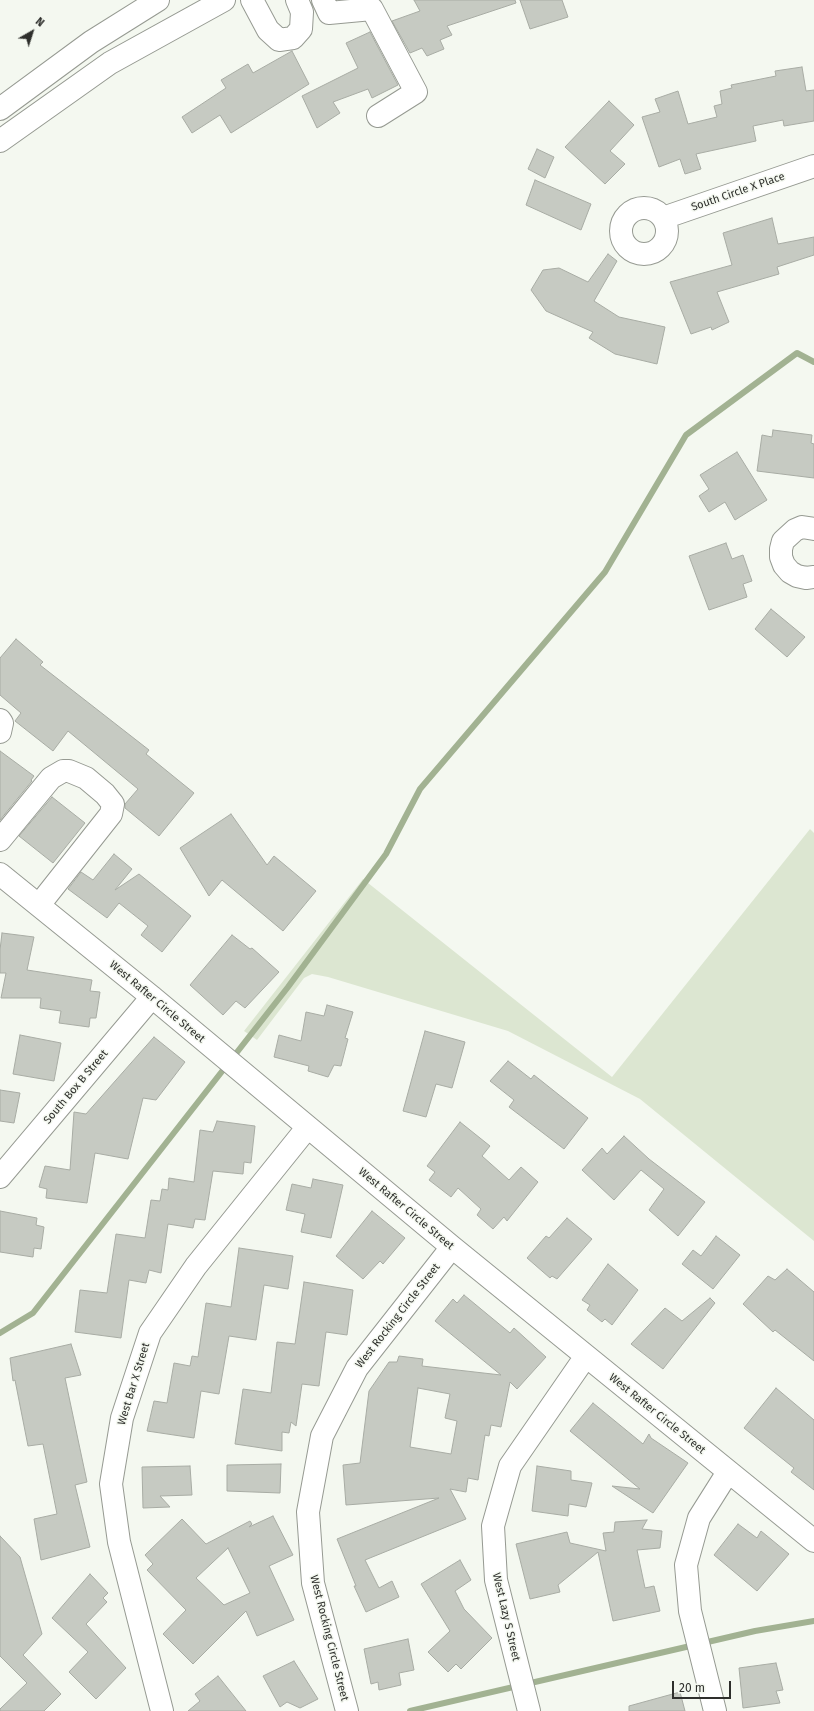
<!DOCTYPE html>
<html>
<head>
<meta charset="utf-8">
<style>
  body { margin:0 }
  #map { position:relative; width:814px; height:1711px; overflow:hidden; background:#f4f8f0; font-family:"Fira Sans",sans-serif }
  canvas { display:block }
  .north { position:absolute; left:12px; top:12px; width:40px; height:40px; -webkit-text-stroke:3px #f4f8f0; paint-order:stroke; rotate:39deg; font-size:11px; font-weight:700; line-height:16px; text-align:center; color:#2e2f2c }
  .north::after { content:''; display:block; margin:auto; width:14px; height:18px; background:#2e2f2c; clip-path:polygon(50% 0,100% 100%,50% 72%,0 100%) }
  .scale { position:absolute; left:672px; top:1681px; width:59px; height:18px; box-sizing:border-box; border:2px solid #2e2f2c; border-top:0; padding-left:5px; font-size:12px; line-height:14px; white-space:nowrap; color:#2e2f2c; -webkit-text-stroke:3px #f4f8f0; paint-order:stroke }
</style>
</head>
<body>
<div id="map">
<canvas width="814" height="1711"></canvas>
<div class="north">N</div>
<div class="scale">20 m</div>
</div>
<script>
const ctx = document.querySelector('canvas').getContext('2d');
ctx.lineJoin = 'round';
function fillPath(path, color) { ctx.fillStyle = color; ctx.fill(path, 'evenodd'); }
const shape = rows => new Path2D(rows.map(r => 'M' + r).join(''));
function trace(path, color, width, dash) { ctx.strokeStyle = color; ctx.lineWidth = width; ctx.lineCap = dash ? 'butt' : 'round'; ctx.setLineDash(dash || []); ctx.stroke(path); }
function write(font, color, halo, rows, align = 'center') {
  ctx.font = font + ' "Fira Sans",sans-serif'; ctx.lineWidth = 3; ctx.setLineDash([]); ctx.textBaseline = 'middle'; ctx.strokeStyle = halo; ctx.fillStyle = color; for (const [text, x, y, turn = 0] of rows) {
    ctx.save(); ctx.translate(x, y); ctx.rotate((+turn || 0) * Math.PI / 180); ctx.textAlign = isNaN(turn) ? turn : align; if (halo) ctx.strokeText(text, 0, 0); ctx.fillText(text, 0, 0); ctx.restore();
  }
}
const green = shape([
  [810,829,814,833,814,1241,640,1099,508,1031,328,977,312,974,304,978,257,1040,244,1031,363,879,612,1077]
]);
const stream = shape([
  [0,1333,33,1313,288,987,386,854,420,789,605,572,686,435,797,353,814,362],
  [410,1711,755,1631,814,1621]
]);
const building = shape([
  [414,0,515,0,516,3,447,26,452,35,440,40,444,49,427,56,422,48,410,53,392,21,420,11,414,0],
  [520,0,562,0,568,17,530,29,520,0],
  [370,32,398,85,372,98,368,89,333,102,340,113,317,128,302,96,358,68,346,43,370,32],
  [292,51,309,84,231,133,220,115,192,133,182,117,226,88,221,80,248,64,253,73,292,51],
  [802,67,806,91,814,90,814,121,784,126,783,120,753,126,756,141,696,154,701,169,685,174,680,159,659,167,642,117,660,112,655,99,678,91,688,124,717,117,714,106,722,104,720,91,732,88,731,85,776,76,775,71,802,67],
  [609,101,634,125,610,151,625,164,605,184,565,147,609,101],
  [537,149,554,157,545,178,528,169,537,149],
  [535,180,591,204,581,230,526,205,535,180],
  [772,218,778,244,814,237,814,255,777,267,779,274,717,292,729,322,712,330,711,327,691,334,670,282,732,265,723,233,772,218],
  [608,254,617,261,594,301,619,317,665,327,657,364,615,354,589,338,593,332,546,311,531,290,543,270,559,268,588,282,608,254],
  [773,430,812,435,811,443,814,444,814,478,757,471,762,435,772,437,773,430],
  [737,452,767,500,735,520,725,502,709,512,699,496,709,489,700,475,737,452],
  [726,543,732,559,743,555,752,581,743,584,747,597,709,610,689,556,726,543],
  [771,609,805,637,787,657,755,629,771,609],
  [16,639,43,662,40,665,149,750,146,754,194,793,159,836,125,808,125,804,138,789,68,731,53,751,15,721,21,713,0,695,0,658,16,639],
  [0,751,34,776,31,780,32,781,0,820,0,751],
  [52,797,85,823,53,863,19,836,52,797],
  [231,814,267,865,274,856,316,891,283,931,222,880,209,896,180,848,231,814],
  [114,854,132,869,115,890,139,874,191,916,162,952,141,935,148,926,119,903,107,918,68,889,81,872,93,880,114,854],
  [2,933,34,937,27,970,92,980,90,991,100,992,96,1018,90,1018,89,1027,59,1023,61,1011,40,1008,41,998,1,998,6,973,0,973,0,950,2,933],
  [232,935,250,949,252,948,279,972,245,1008,236,1001,223,1015,190,985,232,935],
  [327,1005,353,1012,345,1038,348,1039,341,1066,334,1065,328,1077,308,1071,309,1066,274,1057,279,1035,301,1041,306,1012,324,1016,327,1005],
  [425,1031,465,1042,452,1088,436,1084,426,1117,403,1111,425,1031],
  [20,1035,61,1043,54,1081,13,1074,20,1035],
  [154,1037,185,1062,156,1100,143,1098,128,1159,95,1153,87,1203,46,1198,47,1189,39,1187,45,1166,70,1170,74,1112,86,1114,154,1037],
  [508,1061,531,1079,534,1075,588,1118,564,1149,509,1107,514,1100,490,1081,508,1061],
  [0,1090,20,1093,14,1123,0,1121,0,1090],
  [217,1121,255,1126,251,1163,244,1162,243,1174,213,1171,205,1220,195,1219,193,1228,168,1224,161,1273,149,1270,146,1283,129,1280,121,1338,75,1332,80,1290,107,1293,116,1234,145,1238,151,1200,160,1201,162,1189,168,1190,169,1178,194,1182,200,1130,213,1132,217,1121],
  [460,1122,490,1146,482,1156,509,1180,521,1167,538,1182,507,1221,504,1217,493,1229,477,1215,481,1209,458,1188,451,1197,429,1180,435,1172,427,1166,460,1122],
  [624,1136,649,1159,705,1202,678,1236,649,1210,664,1189,641,1170,614,1200,582,1170,602,1148,607,1154,624,1136],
  [313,1179,343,1185,331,1238,301,1232,305,1214,286,1210,292,1184,311,1188,313,1179],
  [0,1211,37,1218,36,1225,44,1227,41,1249,34,1248,33,1257,0,1252,0,1211],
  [372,1211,405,1238,383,1264,380,1261,363,1279,336,1256,372,1211],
  [567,1218,592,1239,557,1279,552,1276,550,1278,527,1258,546,1236,549,1238,567,1218],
  [716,1236,740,1255,713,1289,682,1264,693,1250,701,1256,716,1236],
  [239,1248,293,1256,288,1289,264,1285,256,1340,229,1336,219,1394,201,1391,194,1438,147,1431,154,1401,167,1403,174,1363,190,1366,192,1356,198,1357,206,1303,231,1307,239,1248],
  [608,1264,638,1290,612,1325,605,1319,602,1322,587,1310,590,1305,582,1300,608,1264],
  [787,1269,814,1292,814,1361,775,1330,773,1332,743,1304,768,1276,775,1280,787,1269],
  [304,1282,353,1290,347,1335,326,1332,319,1386,302,1384,296,1426,291,1422,289,1433,282,1432,282,1451,235,1444,243,1389,271,1393,277,1342,295,1344,304,1282],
  [464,1295,510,1333,514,1328,546,1357,517,1389,510,1382,501,1427,491,1425,489,1436,485,1435,478,1480,468,1478,466,1492,450,1489,466,1519,365,1560,379,1588,392,1581,399,1597,366,1612,354,1586,356,1586,337,1539,439,1498,346,1505,343,1465,360,1463,369,1391,389,1362,397,1362,399,1356,423,1359,422,1366,501,1375,435,1321,453,1299,457,1303,464,1295],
  [418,1388,450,1394,445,1418,457,1421,451,1454,410,1447,418,1388],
  [710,1298,715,1303,663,1369,631,1344,665,1308,682,1321,710,1298],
  [71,1344,81,1375,65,1378,87,1482,75,1485,90,1547,41,1560,34,1519,57,1514,43,1444,28,1446,15,1380,13,1381,10,1358,71,1344],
  [776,1388,814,1420,814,1490,791,1472,794,1468,744,1428,776,1388],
  [593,1403,643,1444,649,1434,651,1438,688,1463,653,1513,612,1486,640,1489,570,1431,593,1403],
  [281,1464,280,1493,227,1491,227,1465,281,1464],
  [190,1466,192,1495,160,1496,170,1507,143,1508,142,1467,190,1466],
  [537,1466,571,1471,571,1480,592,1483,586,1507,569,1504,568,1516,532,1511,537,1466],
  [273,1516,293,1555,269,1566,294,1620,257,1636,246,1611,193,1664,163,1634,186,1610,147,1570,153,1564,145,1555,182,1519,206,1544,250,1521,252,1524,249,1527,273,1516],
  [228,1548,250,1593,224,1605,196,1578,228,1548],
  [647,1520,642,1529,662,1531,660,1548,637,1550,645,1588,654,1586,660,1611,613,1621,598,1552,558,1585,560,1592,530,1599,516,1544,567,1532,570,1543,606,1551,603,1533,614,1532,615,1522,647,1520],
  [738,1524,757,1538,761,1531,789,1554,757,1591,714,1555,738,1524],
  [0,1536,20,1557,42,1634,23,1655,61,1694,44,1711,0,1711,0,1709,27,1683,0,1656,0,1536],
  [460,1560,471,1580,455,1591,464,1609,492,1638,461,1669,456,1664,448,1672,428,1652,450,1631,421,1584,460,1560],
  [90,1574,108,1593,103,1598,107,1602,86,1624,126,1668,96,1699,69,1672,88,1652,52,1618,90,1574],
  [408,1639,414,1670,399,1673,401,1685,379,1690,378,1682,371,1684,364,1649,408,1639],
  [294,1661,318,1699,300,1708,287,1702,280,1707,263,1676,294,1661],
  [776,1663,783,1690,776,1691,780,1703,743,1708,739,1668,776,1663],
  [218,1676,246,1711,188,1711,200,1701,195,1694,218,1676],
  [680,1692,685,1711,629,1711,629,1706,680,1692]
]);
const minor = shape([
  [252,0,268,30,279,40,293,38,301,29,302,12,297,0],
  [323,0,329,13,372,9,416,92,378,116],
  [0,109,91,42,158,0],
  [0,141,110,63,224,0],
  '621 231a23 23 0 1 1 46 0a23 23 0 1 1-46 0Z',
  [663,218,814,166],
  [814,529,802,527,795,530,783,541,781,549,781,557,784,565,790,572,797,576,806,578,814,577],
  [0,720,2,723,0,732],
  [0,840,51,778,63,771,69,771,86,778,105,794,113,804,111,814,39,905],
  [0,874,152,997,452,1247,814,1541],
  [0,1177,152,997],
  [162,1711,119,1542,111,1484,122,1418,150,1333,196,1266,307,1128],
  [347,1711,313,1583,308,1512,322,1436,357,1368,452,1247],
  [529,1711,496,1580,493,1526,510,1466,586,1356],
  [715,1711,690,1611,686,1565,699,1518,728,1472]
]);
const streetNames = [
  ["South Circle X Place",738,192,-19],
  ["West Rafter Circle Street",157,1002,40],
  ["South Box B Street",76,1087,-50],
  ["West Rafter Circle Street",406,1209,40],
  ["West Rocking Circle Street",398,1316,-52],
  ["West Bar X Street",134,1384,-73],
  ["West Rafter Circle Street",657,1414,39],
  ["West Lazy S Street",506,1617,77],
  ["West Rocking Circle Street",329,1638,76]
];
fillPath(green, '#dce6d1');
trace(stream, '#a2b292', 6);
fillPath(building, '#c6cac2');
trace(building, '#a8aca4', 1);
trace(minor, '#969a92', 24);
trace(minor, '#fff', 22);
write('11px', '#2e2f2c', '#f4f8f0', streetNames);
</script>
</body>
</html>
